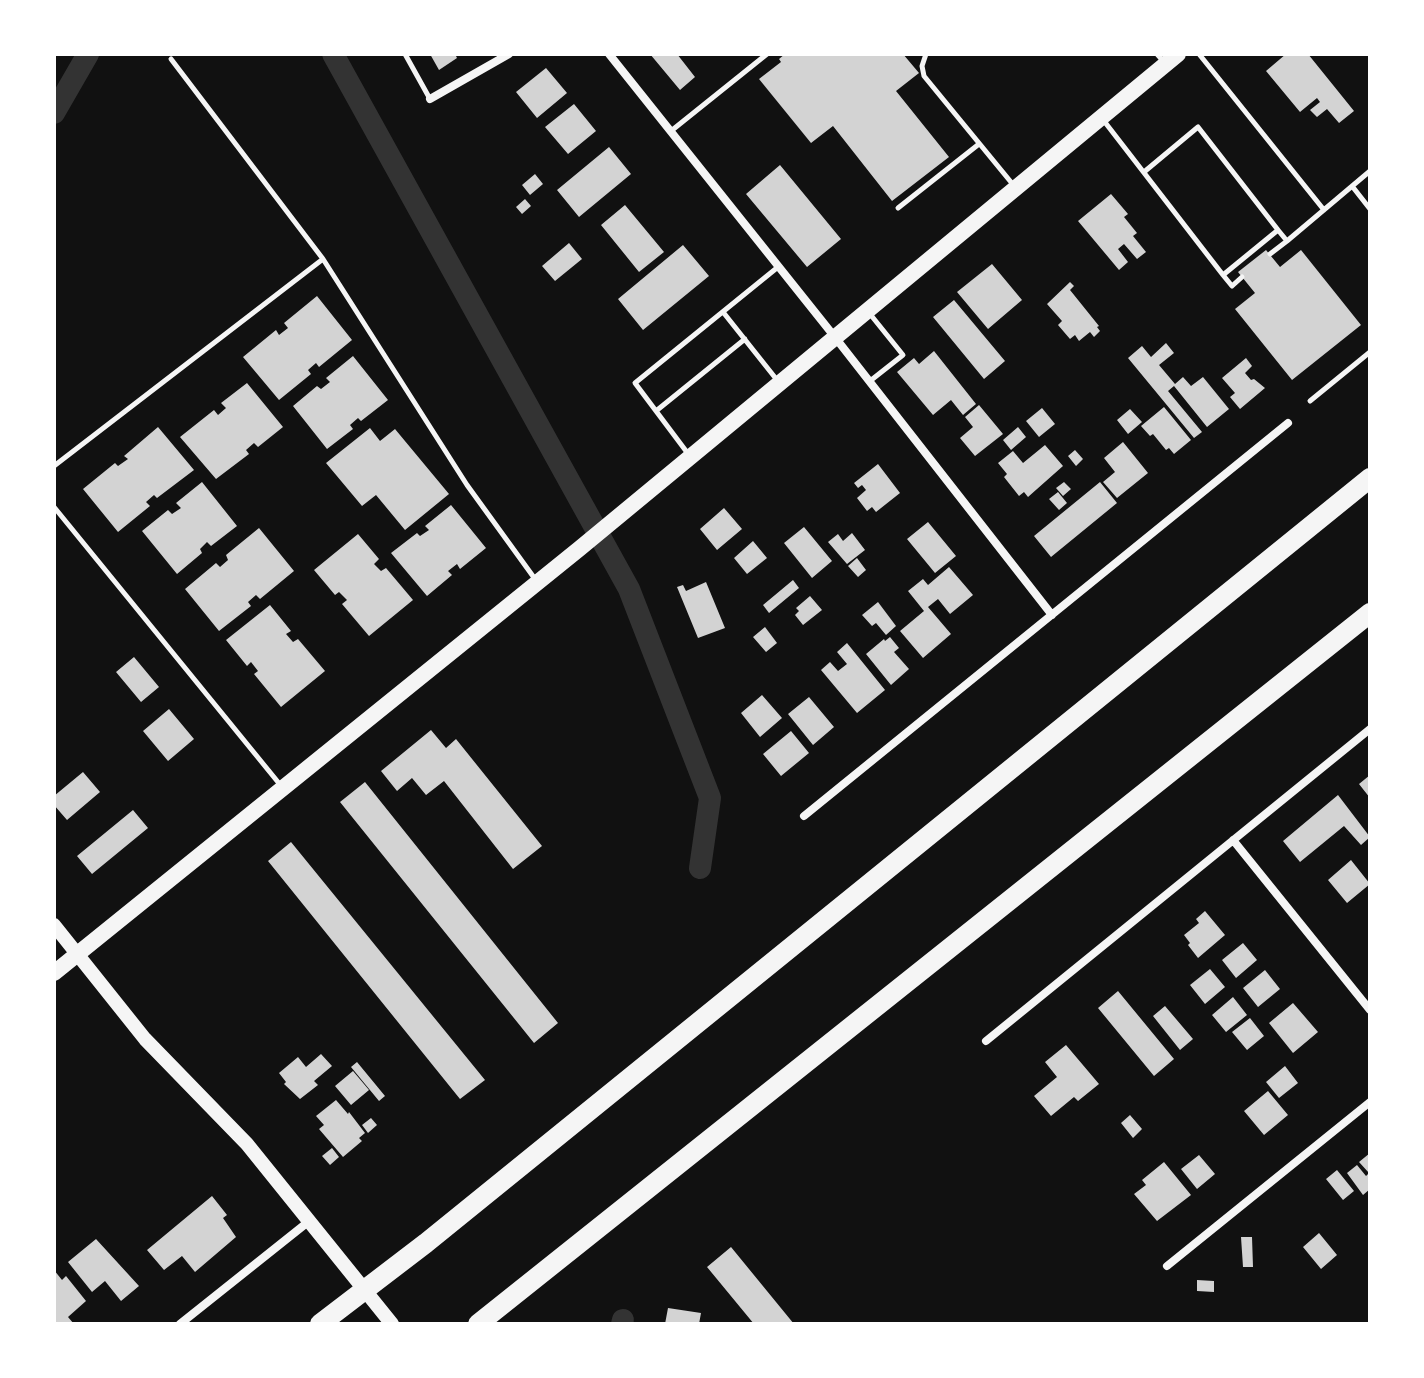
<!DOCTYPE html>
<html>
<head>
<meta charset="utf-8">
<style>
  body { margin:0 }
  #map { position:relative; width:1424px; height:1378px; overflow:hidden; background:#111; font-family:Rubik,sans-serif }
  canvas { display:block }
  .frame { position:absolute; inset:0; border:56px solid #fff; pointer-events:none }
</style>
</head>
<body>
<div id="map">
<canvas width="1424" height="1378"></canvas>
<div class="frame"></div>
</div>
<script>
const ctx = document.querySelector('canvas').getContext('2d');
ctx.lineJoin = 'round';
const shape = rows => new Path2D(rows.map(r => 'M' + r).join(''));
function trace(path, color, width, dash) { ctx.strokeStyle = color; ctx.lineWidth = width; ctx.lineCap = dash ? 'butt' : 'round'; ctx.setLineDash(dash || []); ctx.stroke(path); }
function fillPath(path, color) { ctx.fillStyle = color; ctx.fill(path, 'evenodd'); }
const canal = shape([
  [333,54,629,589,710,798,700,868],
  [54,113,88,54],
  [622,1324,623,1320]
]);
const building = shape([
  [430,54,455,54,457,58,439,70],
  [650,54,677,54,695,77,680,90],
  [785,54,903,54,919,73,896,91,949,157,892,201,833,126,811,143,759,79,781,62,779,59],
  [1286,54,1308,54,1354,111,1339,123,1327,109,1317,117,1310,110,1320,102,1317,98,1300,112,1266,71],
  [546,68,567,93,537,118,516,92],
  [574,104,596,131,568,154,545,127],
  [609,147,631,174,579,217,557,190],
  [780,165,841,239,807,267,746,194],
  [535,174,543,184,530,195,522,185],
  [1111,194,1128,214,1124,217,1137,233,1133,236,1146,252,1137,259,1124,244,1118,249,1128,262,1119,270,1078,221],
  [525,199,531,206,522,214,516,207],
  [625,205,664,252,639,272,601,225],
  [569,243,582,259,555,281,542,266],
  [683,245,709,276,643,330,618,299],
  [1266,250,1280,267,1301,250,1361,325,1292,380,1235,309,1255,293,1238,272],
  [992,264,1022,300,988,329,957,292],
  [1070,282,1074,286,1070,290,1099,326,1097,327,1100,331,1094,337,1090,332,1079,341,1075,335,1070,339,1058,325,1062,321,1047,304],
  [317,296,352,340,319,367,316,363,308,370,311,374,279,400,243,357,276,330,279,335,288,328,284,323],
  [954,300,1005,361,984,379,933,317],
  [1166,343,1174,353,1159,365,1175,384,1183,377,1191,386,1203,377,1229,409,1207,427,1174,386,1168,391,1202,432,1194,438,1128,358,1142,346,1151,357],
  [934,351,976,404,963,415,951,400,933,415,897,372,914,358,919,364],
  [353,356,388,400,361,421,358,418,350,425,353,429,327,449,293,406,317,386,321,389,330,382,326,378],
  [1246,358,1252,366,1245,373,1251,380,1254,379,1265,388,1240,409,1230,397,1235,393,1222,378],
  [247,383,283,427,258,447,254,443,246,450,249,454,216,479,180,437,214,410,218,415,226,408,221,403],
  [979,405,1003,434,975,456,960,438,973,427,965,417],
  [1164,407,1191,440,1174,454,1169,448,1166,450,1153,434,1150,436,1141,426],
  [1042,408,1055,424,1039,437,1026,421],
  [1130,409,1142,422,1128,434,1117,420],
  [158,427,194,470,157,498,154,495,146,502,150,506,118,532,83,489,115,463,118,466,128,459,124,456],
  [1018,427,1026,437,1011,450,1003,440],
  [370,428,380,441,395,429,449,494,405,530,376,495,362,506,326,463],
  [1123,442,1148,473,1117,498,1103,482,1115,472,1104,458],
  [1045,445,1063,466,1028,497,1024,492,1019,496,1004,477,1007,474,998,463,1013,451,1023,463],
  [1075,450,1083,459,1076,466,1068,456],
  [878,464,900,493,876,512,872,507,867,511,857,498,866,490,862,485,858,488,854,483],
  [202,482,237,526,211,546,207,542,200,549,202,553,177,574,142,531,168,510,172,514,181,508,176,503],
  [1064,482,1071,489,1063,496,1056,488],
  [1100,482,1117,503,1051,557,1034,536],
  [1058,492,1067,503,1059,510,1049,499],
  [451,505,486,548,460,569,457,564,448,571,452,575,427,596,391,553,417,533,420,536,429,530,425,526],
  [724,508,742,529,717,550,700,529],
  [928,522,956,556,935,573,907,539],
  [804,527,832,561,812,578,784,543],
  [259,528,294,571,260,599,256,595,248,602,251,606,219,631,185,589,216,563,220,567,228,560,226,555],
  [852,533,865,550,847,564,828,542,838,534,843,541],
  [358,534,379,559,374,564,381,571,386,568,413,600,369,636,342,604,347,600,339,592,335,595,314,570],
  [753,541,767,558,747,574,734,558],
  [857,558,866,570,858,577,848,566],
  [949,567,973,595,950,614,938,599,928,607,951,634,923,658,900,631,924,611,908,591,923,579,928,585],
  [793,580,799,588,769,613,763,605],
  [706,582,725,628,698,638,677,587,683,585,686,591],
  [810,596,822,610,803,625,795,615,799,611,796,608],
  [878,602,896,626,886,635,876,623,872,626,862,615],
  [270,605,291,631,286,634,293,642,298,639,325,671,281,707,254,674,258,671,251,662,247,666,226,640],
  [765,627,777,643,766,652,753,637],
  [890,637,899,648,894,652,909,669,891,685,866,654,884,639,885,641],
  [847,643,885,690,857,713,821,670,830,662,838,671,847,664,837,652],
  [134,657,159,687,141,702,116,672],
  [762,695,782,718,760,737,741,713],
  [809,697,834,727,813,745,788,714],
  [169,709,194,739,168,761,143,731],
  [431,730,446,748,456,739,542,846,513,869,444,781,426,795,412,778,397,791,381,771],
  [791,731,809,753,781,776,763,754],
  [83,772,100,792,67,820,54,805,54,796],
  [1370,775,1370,798,1359,784],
  [365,782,558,1023,534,1043,340,802],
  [1338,795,1370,837,1361,845,1344,826,1300,862,1283,841],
  [133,810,148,828,92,874,77,856],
  [291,842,485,1080,460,1099,268,861],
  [1351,860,1370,884,1347,903,1328,880],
  [1205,911,1225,935,1198,958,1188,945,1190,943,1184,935,1199,923,1196,919],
  [1243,943,1257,960,1236,978,1222,960],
  [1210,969,1225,987,1205,1004,1190,985],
  [1265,970,1280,989,1258,1007,1243,988],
  [1118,991,1174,1059,1154,1076,1098,1008],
  [1233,997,1247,1015,1226,1032,1212,1015],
  [1293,1003,1318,1032,1293,1053,1269,1023],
  [1165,1006,1193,1039,1180,1050,1153,1016],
  [1250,1018,1264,1036,1247,1050,1232,1032],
  [1066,1045,1099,1084,1078,1101,1074,1097,1051,1116,1034,1096,1057,1077,1045,1062],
  [321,1054,332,1066,314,1081,318,1085,300,1099,284,1084,286,1082,279,1073,298,1057,306,1067],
  [357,1062,385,1096,379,1101,351,1067],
  [1285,1066,1298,1083,1279,1098,1266,1082],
  [353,1071,369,1090,351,1105,335,1086],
  [1268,1091,1288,1115,1264,1135,1244,1111],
  [336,1100,348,1114,349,1112,365,1133,359,1138,362,1141,343,1157,319,1129,324,1125,316,1116],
  [1130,1115,1142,1129,1133,1138,1121,1123],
  [371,1118,377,1125,368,1133,362,1125],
  [332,1148,339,1157,330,1165,322,1156],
  [1370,1153,1370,1189,1363,1195,1347,1173,1357,1165,1366,1176,1369,1173,1359,1162],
  [1199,1155,1215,1174,1197,1189,1181,1169],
  [1164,1162,1191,1195,1157,1221,1134,1194,1146,1185,1142,1180],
  [1337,1170,1354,1191,1343,1200,1326,1179],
  [212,1196,227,1215,223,1218,236,1237,195,1272,182,1256,164,1270,147,1250],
  [1319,1233,1337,1255,1321,1269,1303,1247],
  [1241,1237,1252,1237,1253,1267,1243,1267],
  [96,1239,139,1286,121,1301,105,1281,92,1292,68,1262],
  [731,1247,794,1324,754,1324,707,1267],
  [54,1270,62,1280,66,1276,86,1301,68,1317,74,1324,54,1324],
  [1197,1280,1214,1281,1214,1292,1197,1291],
  [668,1308,701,1313,699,1324,665,1324]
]);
const service = shape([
  [405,54,430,99],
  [926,54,922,66,924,76,1015,187],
  [1157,54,1165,63],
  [1199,54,1324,210],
  [171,59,323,259,467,485,535,579],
  [1104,121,1223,275,1278,230,1198,127,1144,172],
  [671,131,767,54],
  [1352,186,1370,209],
  [898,208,979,144],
  [1278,230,1287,241,1370,171],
  [1270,254,1287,241],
  [1223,275,1232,286,1242,277],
  [723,312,777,380],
  [870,381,903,355,870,314],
  [1310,401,1370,352],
  [656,411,745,339],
  [689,455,635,383,778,267],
  [54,466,323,259],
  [54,507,282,787]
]);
const minor = shape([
  [609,54,834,336,1052,615],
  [430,99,509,54],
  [804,816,1288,423],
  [1233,840,1370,1010],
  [986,1041,1370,729],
  [1167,1266,1370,1102],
  [180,1324,308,1222]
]);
const tertiary = shape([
  [54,925,145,1039,247,1144,392,1324]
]);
const secondary = shape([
  [54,973,579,549,1178,54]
]);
const motorway = shape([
  [320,1324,426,1243,1370,478],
  [478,1324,1370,613]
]);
trace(canal, '#333', 22);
fillPath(building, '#d3d3d3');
trace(service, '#f5f5f5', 5);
trace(minor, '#f5f5f5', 8);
trace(tertiary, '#f5f5f5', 14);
trace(secondary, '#f5f5f5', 16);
trace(motorway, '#f5f5f5', 20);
</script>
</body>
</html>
